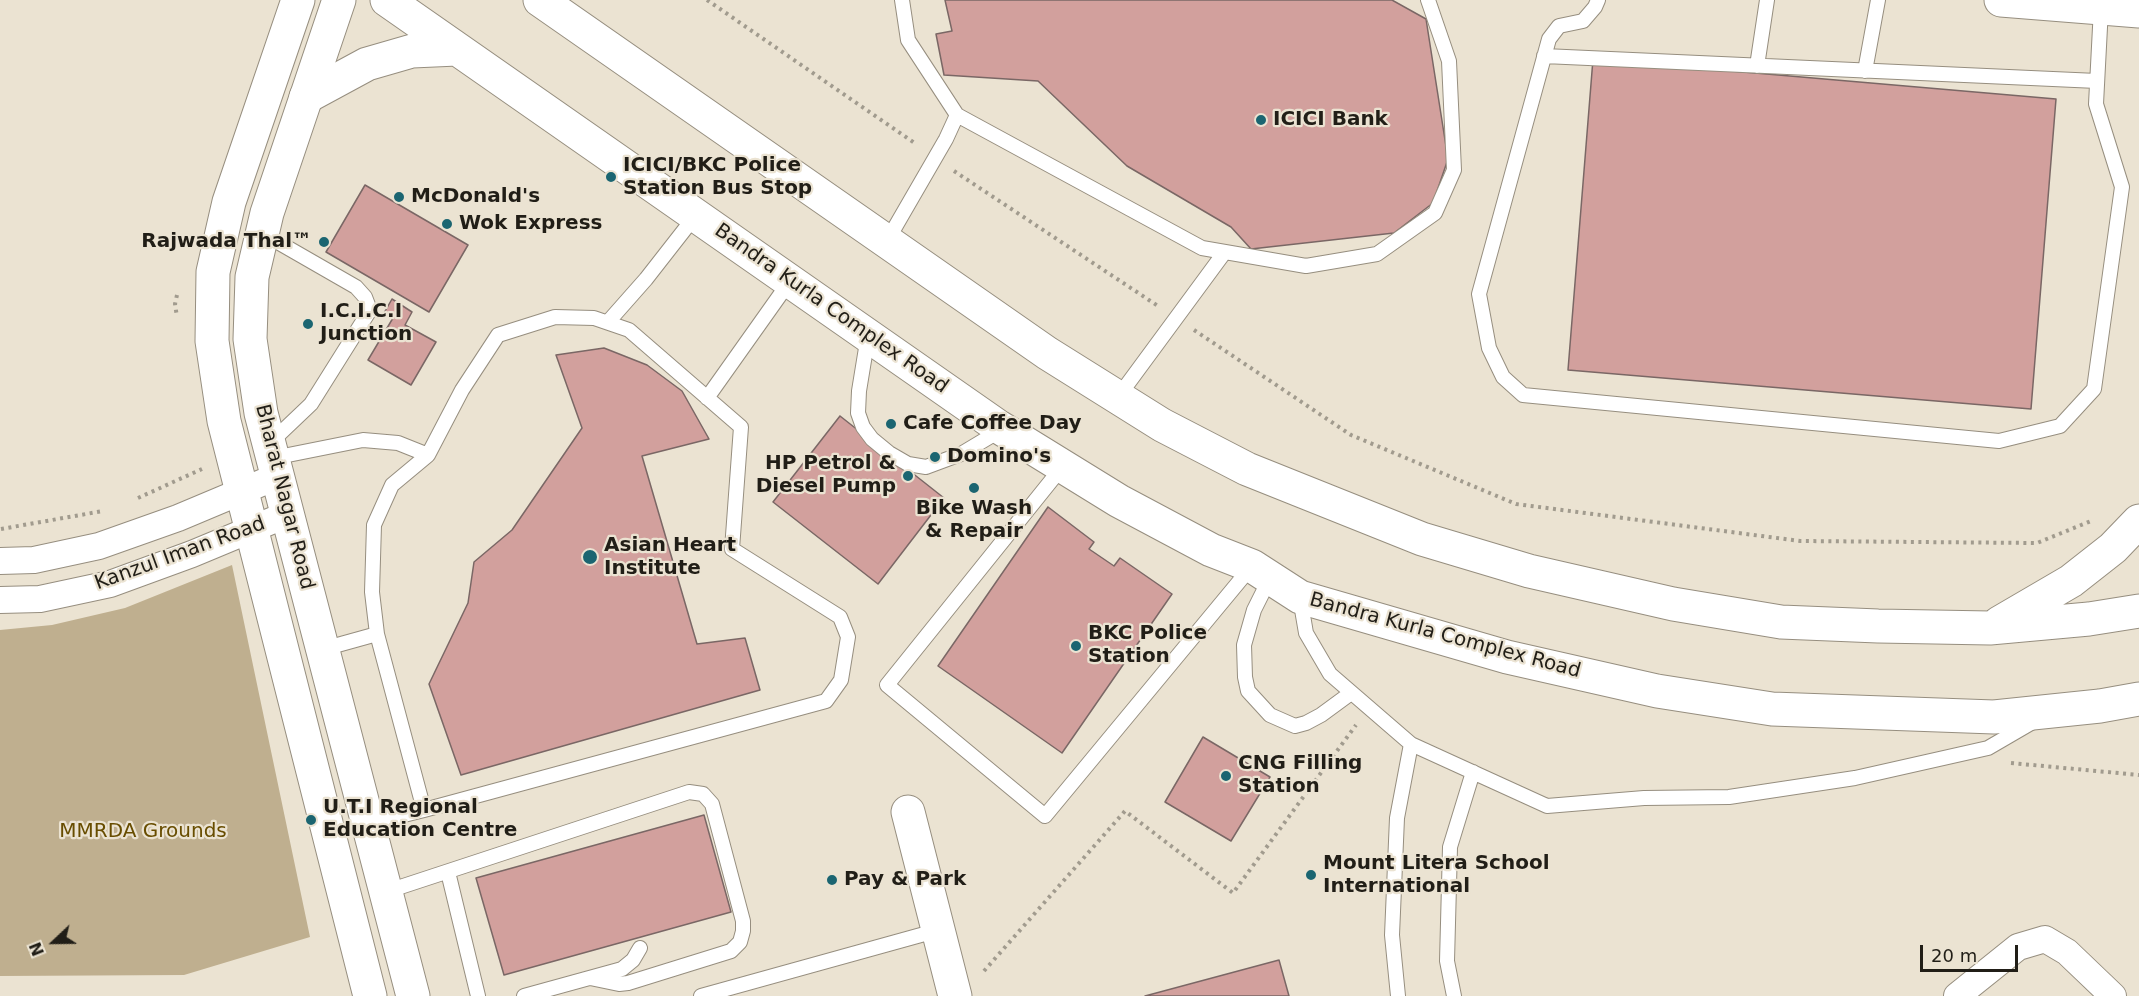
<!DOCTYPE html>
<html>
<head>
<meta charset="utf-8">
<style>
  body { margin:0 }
  #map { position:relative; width:2139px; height:996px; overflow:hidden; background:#ebe3d2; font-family:"DejaVu Sans",sans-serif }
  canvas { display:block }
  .north { position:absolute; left:24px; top:912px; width:60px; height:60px; -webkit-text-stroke:4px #ebe3d2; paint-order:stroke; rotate:248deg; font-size:16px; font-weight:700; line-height:24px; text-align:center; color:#211e17 }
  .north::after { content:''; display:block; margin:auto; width:21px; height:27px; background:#211e17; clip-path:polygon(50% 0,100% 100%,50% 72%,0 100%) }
  .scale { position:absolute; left:1920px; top:945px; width:98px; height:27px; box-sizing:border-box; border:3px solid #211e17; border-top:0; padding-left:8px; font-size:18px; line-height:21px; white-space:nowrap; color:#211e17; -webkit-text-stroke:4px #ebe3d2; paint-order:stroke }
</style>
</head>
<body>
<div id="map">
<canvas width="2139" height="996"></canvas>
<div class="north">N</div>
<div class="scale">20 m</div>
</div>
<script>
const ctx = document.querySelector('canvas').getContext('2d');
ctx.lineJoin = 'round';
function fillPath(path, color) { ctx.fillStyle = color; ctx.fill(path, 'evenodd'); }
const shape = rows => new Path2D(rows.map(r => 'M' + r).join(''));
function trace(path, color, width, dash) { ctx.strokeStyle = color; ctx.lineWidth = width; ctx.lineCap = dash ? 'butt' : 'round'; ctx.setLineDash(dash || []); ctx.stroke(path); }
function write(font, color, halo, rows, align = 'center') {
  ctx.font = font + ' "DejaVu Sans",sans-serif'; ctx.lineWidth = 4.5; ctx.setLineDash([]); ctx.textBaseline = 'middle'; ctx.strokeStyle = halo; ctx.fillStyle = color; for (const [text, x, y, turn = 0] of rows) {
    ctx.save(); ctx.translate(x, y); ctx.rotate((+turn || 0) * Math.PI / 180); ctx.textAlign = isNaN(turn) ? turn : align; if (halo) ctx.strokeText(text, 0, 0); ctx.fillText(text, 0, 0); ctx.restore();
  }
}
const green = shape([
  [232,565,310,937,184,975,0,976,0,630,52,625,125,608]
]);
const building = shape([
  [945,0,1392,0,1426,19,1448,159,1433,203,1394,233,1251,249,1231,227,1127,166,1038,81,944,75,936,34,952,31,945,0],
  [1593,59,2056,99,2031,409,1568,370,1593,59],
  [365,185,468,245,429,312,326,252,365,185],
  [392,299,412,312,405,325,436,342,411,385,368,360,393,318,384,313,392,299],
  [604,348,647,365,682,391,709,439,642,456,697,644,745,638,760,690,461,775,429,684,468,603,474,562,512,530,582,428,556,355,604,348],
  [840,416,944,498,878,584,773,502,840,416],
  [1048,507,1094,542,1089,549,1114,566,1120,558,1172,594,1062,753,938,666,1048,507],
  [1203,737,1270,777,1231,841,1165,802,1203,737],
  [704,815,731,912,504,975,476,878,704,815],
  [1279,960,1289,996,1145,996,1279,960]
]);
const path = shape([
  [707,0,916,144],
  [954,171,1158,306],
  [177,295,175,304,177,317],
  [1194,330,1351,435,1516,504,1800,541,2037,543,2091,521],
  [138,498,202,469],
  [1,529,103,511],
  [2011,763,2139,775],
  [984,971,1125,811,1233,893,1356,725]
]);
const lane = shape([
  [902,0,908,40,957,115,1202,248,1306,266,1377,254,1435,213,1454,170,1449,61,1428,0],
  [1598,0,1595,7,1583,21,1559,26,1549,39,1479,294,1489,348,1503,377,1523,395,1999,441,2060,426,2094,389,2122,187,2096,104,2101,8],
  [1544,56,2097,81],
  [1757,66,1767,0],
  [1865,71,1878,0],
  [262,233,356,287,365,297,370,310,311,404,270,443],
  [887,241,946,139,957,115],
  [608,322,646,279,696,215],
  [868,336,859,391,858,413,863,427,872,439,889,453,908,464,926,467,961,454,1001,430],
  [1118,397,1224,253],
  [707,398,790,281],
  [273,458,363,440,398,443,428,455,462,390,498,335,555,317,594,318,629,330,741,427,732,549,840,617,848,637,841,680,826,701,424,810,377,634,372,592,374,525,392,485,428,455],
  [1063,466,887,685,1045,816,1252,566],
  [1270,578,1254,610,1244,645,1245,677,1248,691,1270,715,1295,726,1306,723,1321,715,1351,693],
  [1300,598,1306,633,1330,674,1411,744,1547,806,1644,798,1729,797,1855,778,1988,748,2031,723],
  [323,649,377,634],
  [368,824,424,810],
  [448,872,478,996],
  [385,892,689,792,703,794,712,804,743,921,743,931,740,942,731,951,628,983,619,984,590,978],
  [524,996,622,969,633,960,640,948],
  [701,996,939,930],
  [1398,996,1392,935,1397,818,1411,744],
  [1454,996,1447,961,1450,847,1473,772]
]);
const street = shape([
  [0,561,34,560,99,546,178,518,278,476],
  [0,600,40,599,110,584,192,554,288,514],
  [1957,996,2018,947,2045,939,2067,952,2113,996]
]);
const secondary = shape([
  [298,0,229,202,213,272,212,341,224,421,370,996],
  [339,0,267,213,252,277,250,339,261,413,413,996],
  [2001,0,2139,11],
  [908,812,955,996]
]);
const primary = shape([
  [387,0,999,427,1119,501,1211,550,1252,566,1300,597,1507,657,1657,691,1772,709,1994,717,2100,706,2139,699],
  [540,0,1047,353,1162,425,1247,469,1422,539,1529,571,1673,604,1781,622,1878,626,1990,628,2089,619,2139,611],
  [306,97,367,64,412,51,457,49],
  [1999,623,2071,581,2113,548,2139,521]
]);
const markers = [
  [1261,120,6,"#1b6571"],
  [611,177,6,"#1b6571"],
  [399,197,6,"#1b6571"],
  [447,224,6,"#1b6571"],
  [324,242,6,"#1b6571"],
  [308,324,6,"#1b6571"],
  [891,424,6,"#1b6571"],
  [935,457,6,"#1b6571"],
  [908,476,6,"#1b6571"],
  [974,488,6,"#1b6571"],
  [590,557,8,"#1b6571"],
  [1076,646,6,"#1b6571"],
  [1226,776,6,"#1b6571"],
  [311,820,6,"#1b6571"],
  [1311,875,6,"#1b6571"],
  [832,880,6,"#1b6571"]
];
const poiNames = [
  ["ICICI Bank",1273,120],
  ["ICICI/BKC Police",623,166],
  ["Station Bus Stop",623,189],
  ["McDonald's",411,197],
  ["Wok Express",459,224],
  ["Rajwada Thal™",312,242,"right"],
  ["I.C.I.C.I",320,312],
  ["Junction",320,335],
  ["Cafe Coffee Day",903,424],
  ["Domino's",947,457],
  ["HP Petrol &",896,464,"right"],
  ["Diesel Pump",896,487,"right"],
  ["Bike Wash",974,509,"center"],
  ["& Repair",974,532,"center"],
  ["Asian Heart",604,546],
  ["Institute",604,569],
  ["BKC Police",1088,634],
  ["Station",1088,657],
  ["CNG Filling",1238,764],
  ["Station",1238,787],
  ["U.T.I Regional",323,808],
  ["Education Centre",323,831],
  ["Mount Litera School",1323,864],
  ["International",1323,887],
  ["Pay & Park",844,880]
];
const streetNames = [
  ["Bandra Kurla Complex Road",831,309,35],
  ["Bharat Nagar Road",284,497,76],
  ["Kanzul Iman Road",180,554,-20],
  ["Bandra Kurla Complex Road",1445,636,15]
];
const parkNames = [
  ["MMRDA Grounds",143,832]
];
fillPath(green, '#bfaf8f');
fillPath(building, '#d2a09d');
trace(building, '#7a6765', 1.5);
trace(lane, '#968e7f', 16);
trace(street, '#968e7f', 28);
trace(secondary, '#968e7f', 35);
trace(primary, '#968e7f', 35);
trace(path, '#a19b8e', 4, [3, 4.5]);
trace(lane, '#fff', 14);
trace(street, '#fff', 26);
trace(secondary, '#fff', 33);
trace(primary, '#fff', 33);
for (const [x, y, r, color] of markers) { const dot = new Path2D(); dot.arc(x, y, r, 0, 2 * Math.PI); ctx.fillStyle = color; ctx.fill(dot); trace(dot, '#ebe3d2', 2); }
write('bold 20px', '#211e17', '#ebe3d2', poiNames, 'left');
write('20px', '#211e17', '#ebe3d2', streetNames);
write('20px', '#684d00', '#ebe3d2', parkNames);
</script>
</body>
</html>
